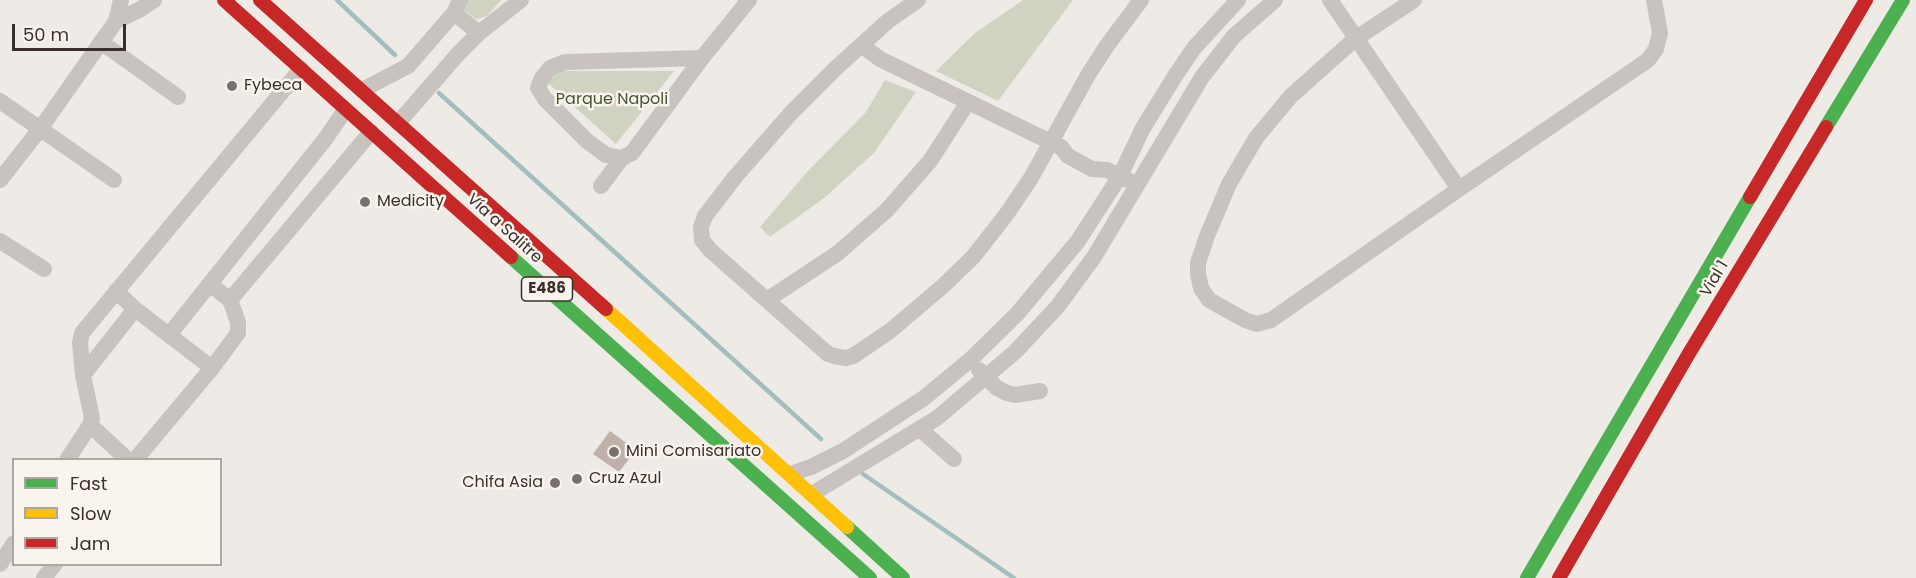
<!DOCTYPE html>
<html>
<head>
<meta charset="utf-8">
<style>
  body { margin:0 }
  #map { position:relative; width:1916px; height:578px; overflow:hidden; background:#eeeae6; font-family:Poppins,sans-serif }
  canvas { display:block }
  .legend { position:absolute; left:12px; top:458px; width:210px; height:108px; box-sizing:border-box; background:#faf4ef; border:2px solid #ada6a1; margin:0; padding:8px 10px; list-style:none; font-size:18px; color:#39302c }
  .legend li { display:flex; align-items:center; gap:12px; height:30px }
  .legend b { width:30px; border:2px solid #ada6a1 }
  .scale { position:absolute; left:12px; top:24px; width:114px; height:27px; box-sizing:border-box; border:3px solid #39302c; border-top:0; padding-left:8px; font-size:18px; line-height:21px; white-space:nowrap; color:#39302c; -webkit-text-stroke:4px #faf4ef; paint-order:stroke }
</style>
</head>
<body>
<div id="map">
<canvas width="1916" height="578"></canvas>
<ul class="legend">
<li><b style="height:8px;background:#4caf50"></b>Fast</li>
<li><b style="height:8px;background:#ffc107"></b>Slow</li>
<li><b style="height:8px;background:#c62828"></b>Jam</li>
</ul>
<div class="scale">50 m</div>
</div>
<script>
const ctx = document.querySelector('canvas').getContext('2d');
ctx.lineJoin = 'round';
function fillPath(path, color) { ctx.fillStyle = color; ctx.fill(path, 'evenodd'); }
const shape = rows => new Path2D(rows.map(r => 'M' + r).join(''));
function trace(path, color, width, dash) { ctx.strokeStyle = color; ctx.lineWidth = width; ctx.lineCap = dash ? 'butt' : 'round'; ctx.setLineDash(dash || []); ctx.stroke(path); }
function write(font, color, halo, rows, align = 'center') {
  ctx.font = font + ' Poppins,sans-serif'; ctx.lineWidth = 5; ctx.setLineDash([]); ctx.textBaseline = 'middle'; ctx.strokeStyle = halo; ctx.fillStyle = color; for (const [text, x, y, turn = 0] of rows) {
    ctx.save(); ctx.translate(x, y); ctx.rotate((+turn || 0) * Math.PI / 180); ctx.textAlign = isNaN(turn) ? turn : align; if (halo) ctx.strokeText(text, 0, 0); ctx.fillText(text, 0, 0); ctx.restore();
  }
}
const green = shape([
  [465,0,501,0,487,16,476,19,464,10],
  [1023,0,1073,0,998,101,936,71,975,33],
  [559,71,674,71,616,144,548,83],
  [885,80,916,92,874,153,824,198,770,237,760,227,807,172,866,112]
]);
const stream = shape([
  [337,0,395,55],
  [439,93,821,439],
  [863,474,1014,578]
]);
const building = shape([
  [610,431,636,450,619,472,593,454]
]);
const street = shape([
  [121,0,116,21,139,10,154,0],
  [918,0,888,21,837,67,791,113,735,177,705,216,701,227,702,240,710,250,828,354,834,356,846,358,853,356,890,331,943,286,973,257,1006,215,1031,178,1088,75,1106,47,1141,0],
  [1330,0,1459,189],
  [1414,0,1355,39,1291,96,1256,138,1229,184,1207,236,1198,263,1198,274,1201,288,1209,300,1245,320,1257,324,1271,320,1459,189,1648,60,1656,49,1660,33,1654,0],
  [454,13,479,33],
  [101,42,178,97],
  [861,45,880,59,1061,147,1068,156,1092,169,1107,170,1128,180],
  [362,90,408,66,454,13,460,0],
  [0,101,114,180],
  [398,123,458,54,479,33,521,0],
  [622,158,606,155,587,141,545,99,538,88,542,78,550,68,565,62,702,58],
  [0,180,40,129,116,21],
  [601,186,622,158,632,153,702,58,749,0],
  [0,241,44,269],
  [116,291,135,309,212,368],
  [230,300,371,132],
  [767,300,838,253,887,210,930,161,968,102],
  [169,335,326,138,345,110],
  [979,370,997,388,1007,393,1015,395,1040,391],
  [83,375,135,309],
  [90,425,128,460],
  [920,429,954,459],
  [67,460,90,425,92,418,83,375,80,343,82,333,301,69],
  [135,460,212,368,238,333,238,322,230,300,210,284],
  [790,474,811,467,843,451,924,398,970,360,1017,314,1078,241,1120,176,1143,128,1175,76,1194,48,1238,0],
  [812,494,937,418,1015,352,1058,306,1094,257,1202,77,1234,36,1275,0],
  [0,564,14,543],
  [44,578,55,564]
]);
const fast = shape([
  [1826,127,1903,0],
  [511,257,870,578],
  [847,527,903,578],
  [1527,578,1750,197]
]);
const slow = shape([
  [606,309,847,527]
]);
const jam = shape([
  [224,0,511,257],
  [260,0,606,309],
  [1750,197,1866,0],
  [1559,578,1688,355,1826,127]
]);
const markers = [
  [232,86,6,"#78716d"],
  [365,202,6,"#78716d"],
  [614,452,6,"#78716d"],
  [577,479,6,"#78716d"],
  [555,483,6,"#78716d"]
];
const shields = [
  [547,289,51]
];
const shieldNames = [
  ["E486",547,289]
];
const poiNames = [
  ["Fybeca",244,86],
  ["Medicity",377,202],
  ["Mini Comisariato",626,452],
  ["Cruz Azul",589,479],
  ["Chifa Asia",543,483,"right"]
];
const parkNames = [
  ["Parque Napoli",612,100]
];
const streetNames = [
  ["Vía a Salitre",504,229,42],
  ["Vial 1",1715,279,-59]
];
fillPath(green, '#d0d3c1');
trace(stream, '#a3bebe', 4.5);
fillPath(building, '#c0b0aa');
trace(street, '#c8c3be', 16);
trace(fast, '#4caf50', 14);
trace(slow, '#ffc107', 14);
trace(jam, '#c62828', 14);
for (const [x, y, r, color] of markers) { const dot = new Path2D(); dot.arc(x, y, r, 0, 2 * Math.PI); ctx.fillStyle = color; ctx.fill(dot); trace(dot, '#faf4ef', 2); }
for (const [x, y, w] of shields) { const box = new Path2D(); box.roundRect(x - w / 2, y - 12, w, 24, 4.5); ctx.fillStyle = '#faf4ef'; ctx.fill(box); trace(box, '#39302c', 1.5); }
write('bold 15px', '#39302c', null, shieldNames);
write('16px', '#39302c', '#faf4ef', poiNames, 'left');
write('16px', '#495532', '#faf4ef', parkNames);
write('16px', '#39302c', '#faf4ef', streetNames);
</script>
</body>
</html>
